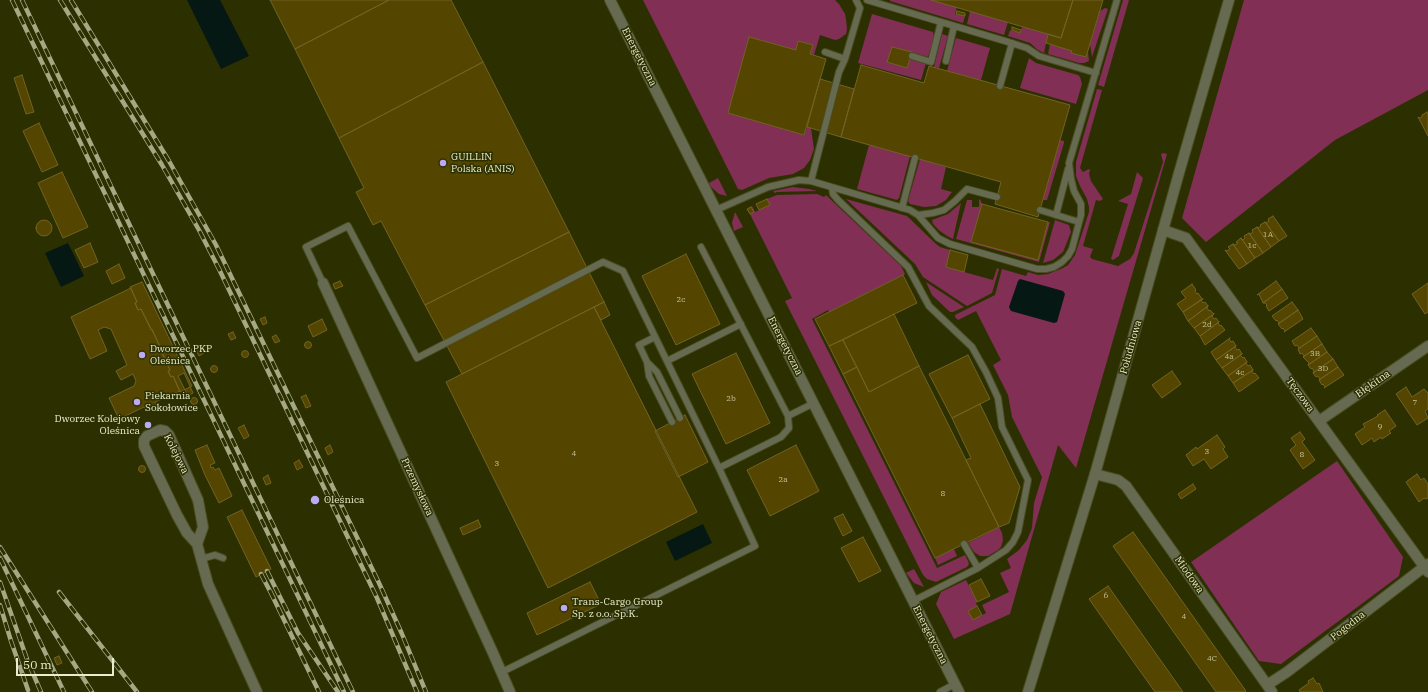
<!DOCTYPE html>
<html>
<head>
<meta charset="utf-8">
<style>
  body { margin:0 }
  #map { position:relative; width:1428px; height:692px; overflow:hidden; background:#2c3000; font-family:"IBM Plex Serif",serif }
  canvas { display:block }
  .scale { position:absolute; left:16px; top:658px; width:98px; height:18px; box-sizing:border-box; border:2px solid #e8edce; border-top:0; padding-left:5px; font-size:12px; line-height:14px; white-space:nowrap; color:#e8edce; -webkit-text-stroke:3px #2c3000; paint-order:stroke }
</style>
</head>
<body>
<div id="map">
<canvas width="1428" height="692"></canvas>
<div class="scale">50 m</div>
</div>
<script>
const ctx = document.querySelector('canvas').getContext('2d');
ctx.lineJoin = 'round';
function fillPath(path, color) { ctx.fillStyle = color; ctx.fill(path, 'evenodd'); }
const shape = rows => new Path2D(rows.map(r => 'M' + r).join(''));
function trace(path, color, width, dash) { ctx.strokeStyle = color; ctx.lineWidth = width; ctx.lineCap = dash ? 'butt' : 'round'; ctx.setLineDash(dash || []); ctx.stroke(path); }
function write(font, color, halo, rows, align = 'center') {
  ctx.font = font + ' "IBM Plex Serif",serif'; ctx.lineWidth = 3; ctx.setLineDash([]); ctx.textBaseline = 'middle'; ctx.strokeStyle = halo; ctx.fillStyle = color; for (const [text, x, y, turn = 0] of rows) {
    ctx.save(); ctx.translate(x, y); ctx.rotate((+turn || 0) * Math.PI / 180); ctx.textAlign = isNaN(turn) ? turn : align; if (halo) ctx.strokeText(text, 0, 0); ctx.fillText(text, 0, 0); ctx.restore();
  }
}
const green = shape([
  [643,0,835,0,839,4,845,14,846,19,847,29,846,34,839,39,835,40,820,35,814,55,810,54,813,45,798,41,796,50,749,37,728,113,804,135,807,127,811,128,814,149,810,160,804,168,793,174,769,178,742,190,738,189],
  [890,0,931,0,957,7,955,14,965,16,963,23,890,1],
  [1123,0,1129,0,1104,87,1098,85],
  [1244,0,1428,0,1428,90,1335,140,1206,242,1182,218],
  [1105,8,1108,9,1092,57,1090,44,1100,11],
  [970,11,1008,22,1004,35,967,24],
  [872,14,933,32,934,38,928,57,892,47,887,62,907,68,910,59,926,63,921,80,858,63],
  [1022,27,1048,34,1044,53,1038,50,1030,43,1008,36,1010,30,1020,33],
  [942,34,948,36,939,68,934,67],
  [956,38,990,48,981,80,947,71],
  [1050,44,1072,51,1072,53,1086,57,1088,52,1089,61,1084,63,1079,63,1048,54],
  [1029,58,1036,63,1078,75,1080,77,1082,84,1076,104,1020,88],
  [1097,89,1102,90,1080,168,1083,172,1089,169,1090,170,1089,174,1091,181,1103,199,1100,201,1096,200,1083,246,1093,249,1090,257,1092,259,1118,266,1130,259,1134,253,1163,162,1161,154,1163,153,1167,154,1076,468,1058,445,1010,614,954,639,936,604,941,592,966,580,977,602,976,603,977,606,968,611,973,620,986,613,982,605,1009,592,1000,573,1011,568,1007,559,1019,550,1027,540,1032,528,1034,503,1042,477,1012,417,1008,395,993,365,1001,360,976,311,958,320,955,317,955,315,995,295,1002,269,1026,276,1028,272,1038,275,1048,274,1063,268,1068,265,1075,255,1089,212,1089,207,1087,199,1080,186,1076,176,1076,162],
  [1060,140,1064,141,1064,143,1047,200,1043,200],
  [869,145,910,156,899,198,897,200,857,189],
  [920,159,946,167,941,189,952,192,946,200,936,206,924,207,910,204,908,201],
  [1137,172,1143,178,1119,256,1113,260,1111,259,1128,204,1118,201,1131,194],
  [718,178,727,196,719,194,710,186,709,183],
  [793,187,809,189,817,191,777,192,775,193,773,191],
  [817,194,824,197,826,195,901,266,905,274,829,312,828,310,812,319,937,568,965,555,968,561,969,564,967,567,936,582,927,579,923,575,785,301,792,298,750,214,754,212,751,207,752,206,755,212,770,205,767,199,777,195],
  [846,199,907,216,935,243,940,247,950,250,946,267,993,280,997,268,999,269,992,293,967,306,923,277,915,264],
  [979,199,981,201,982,204,971,242,1038,260,1048,222,1050,222,1039,262,956,239,967,200,972,200,972,207,979,207],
  [961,203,953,239,947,236,940,231,933,224,932,220,948,214],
  [735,212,743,227,734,231,732,223],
  [1055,220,1069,225,1071,232,1063,252,1053,260,1043,263],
  [926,282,964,307,953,312,950,312,932,295],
  [1337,461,1403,557,1399,576,1281,664,1259,661,1191,562],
  [999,527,1002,533,1003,540,1001,547,998,550,988,556,980,556,974,552,968,543],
  [954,549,957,556,938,565,935,558],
  [914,569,924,587,914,583,906,573]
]);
const water = shape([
  [187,0,220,0,249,56,221,69],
  [68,243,84,276,61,287,45,253],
  [1020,279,1063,291,1065,294,1057,322,1054,323,1011,311,1009,307,1018,281],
  [703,524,712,543,675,561,666,542]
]);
const building = shape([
  [270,0,389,0,295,49,270,0],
  [389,0,451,0,483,62,339,138,295,49,389,0],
  [931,0,1073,0,1061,38,931,0],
  [1073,0,1103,0,1086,57,1071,53,1072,51,1046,43,1048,34,1061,38,1073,0],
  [957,11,965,13,965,16,956,14,957,11],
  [1012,27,1021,30,1020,33,1012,30,1012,27],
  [749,37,796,50,798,41,813,45,810,54,826,59,804,135,728,113,749,37],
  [892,47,912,52,907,68,887,62,892,47],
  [483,62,569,232,425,305,381,221,373,225,356,192,364,188,339,138,483,62],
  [861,65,924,83,929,66,1070,105,1038,217,995,204,1001,182,841,137,861,65],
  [22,75,34,112,26,114,14,78,22,75],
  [820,79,854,89,841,137,807,127,820,79],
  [1427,112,1428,115,1428,136,1418,117,1420,118,1422,117,1422,115,1427,112],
  [39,123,58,165,42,172,23,131,39,123],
  [62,172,88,227,63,238,38,183,62,172],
  [767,199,770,205,759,210,756,204,767,199],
  [982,204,1048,222,1038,260,971,242,982,204],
  [751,207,754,212,750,214,747,209,751,207],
  [1273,216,1287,236,1279,241,1265,222,1266,223,1269,221,1268,219,1273,216],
  '36 228a8 8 0 1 1 16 0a8 8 0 1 1-16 0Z',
  [1265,222,1279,241,1271,247,1257,227,1258,228,1261,226,1260,225,1265,222],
  [1257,227,1271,247,1263,253,1249,233,1250,234,1253,232,1252,230,1257,227],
  [569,232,604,302,462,374,425,305,569,232],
  [1249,233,1263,253,1255,258,1241,238,1243,240,1245,238,1244,236,1249,233],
  [1241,238,1255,258,1247,264,1233,244,1235,245,1238,243,1236,242,1241,238],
  [90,243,98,262,84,268,75,250,90,243],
  [1233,244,1247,264,1239,269,1225,250,1227,251,1230,249,1228,247,1233,244],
  [950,250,968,255,964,272,946,267,950,250],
  [686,254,720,324,676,345,642,276,686,254],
  [119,264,125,278,112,284,106,271,119,264],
  [903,275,917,303,829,346,815,319,903,275],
  [340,281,343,286,335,289,333,284,340,281],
  [1276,281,1282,289,1263,303,1259,294,1257,295,1276,281],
  [142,282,192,386,180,392,173,376,171,377,168,371,170,370,152,329,151,330,141,309,138,310,135,303,137,302,130,287,142,282],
  [1428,283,1428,312,1425,314,1412,294,1428,283],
  [1192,284,1196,290,1195,291,1197,294,1198,293,1202,299,1183,312,1177,304,1186,298,1181,292,1192,284],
  [131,288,137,302,135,303,138,310,141,309,161,348,160,349,170,370,168,371,171,377,173,376,180,391,155,402,157,407,147,412,144,407,119,419,109,398,134,386,136,381,133,374,121,380,116,371,127,365,111,329,104,327,98,330,107,351,90,359,71,317,131,288],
  [1282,289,1288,298,1269,311,1266,306,1267,305,1265,303,1263,303,1282,289],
  [1203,299,1201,300,1203,303,1205,302,1208,306,1188,321,1183,312,1203,299],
  [604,302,610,315,601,320,594,307,604,302],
  [1292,302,1298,310,1278,324,1279,323,1277,320,1276,321,1272,316,1292,302],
  [1208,306,1207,308,1209,311,1210,310,1214,314,1194,328,1188,321,1208,306],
  [594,307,697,512,548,588,446,382,594,307],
  [1298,310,1303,319,1284,332,1285,331,1283,328,1282,329,1278,324,1298,310],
  [894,314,919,366,869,392,843,340,894,314],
  [1214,314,1212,316,1214,319,1216,318,1219,322,1200,336,1194,328,1214,314],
  [265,317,267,323,263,325,260,319,265,317],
  [322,319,327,330,313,337,308,326,322,319],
  [1219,322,1218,323,1220,326,1221,325,1225,330,1205,345,1200,336,1219,322],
  [1311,328,1317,336,1298,349,1299,348,1297,345,1295,346,1292,341,1311,328],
  [233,332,236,338,231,340,228,334,233,332],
  [276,335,280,341,275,343,272,337,276,335],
  [1317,336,1322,344,1303,357,1304,356,1302,353,1300,354,1298,349,1317,336],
  [1230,338,1229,339,1231,342,1233,341,1236,346,1216,360,1211,352,1230,338],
  [843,340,857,367,843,374,829,346,843,340],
  '304.5 345a3.5 3.5 0 1 1 7 0a3.5 3.5 0 1 1-7 0Z',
  [1322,344,1327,352,1308,365,1309,363,1303,357,1322,344],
  [1236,346,1235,347,1237,350,1239,349,1242,354,1222,368,1216,360,1236,346],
  [201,347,204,353,199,356,196,350,201,347],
  '241.5 354a3.5 3.5 0 1 1 7 0a3.5 3.5 0 1 1-7 0Z',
  [1327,352,1333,359,1313,373,1314,371,1312,368,1311,369,1308,365,1327,352],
  [736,353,770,423,726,444,692,374,736,353],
  [1242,354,1240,355,1243,358,1244,357,1247,362,1228,376,1222,368,1242,354],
  [968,355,990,399,952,418,929,374,968,355],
  [1333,359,1338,367,1319,380,1320,379,1318,376,1316,377,1313,373,1333,359],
  [1247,362,1246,363,1248,366,1250,365,1253,370,1233,383,1228,376,1247,362],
  '210.5 369a3.5 3.5 0 1 1 7 0a3.5 3.5 0 1 1-7 0Z',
  [919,366,966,460,999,527,935,558,843,374,857,367,869,392,919,366],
  [1338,367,1344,375,1324,388,1325,387,1323,384,1322,385,1319,380,1338,367],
  [1253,370,1252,371,1254,374,1255,373,1259,378,1239,392,1233,383,1253,370],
  [1172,371,1181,384,1162,398,1152,385,1172,371],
  [184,373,193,393,188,396,178,376,184,373],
  [1406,387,1412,397,1424,389,1428,393,1428,409,1425,411,1428,418,1417,425,1396,394,1406,387],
  [306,395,311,406,306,408,301,397,306,395],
  '190.5 401a3.5 3.5 0 1 1 7 0a3.5 3.5 0 1 1-7 0Z',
  [980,404,1020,487,1009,523,999,527,966,460,971,458,952,418,980,404],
  [1385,410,1396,426,1389,431,1391,433,1382,439,1381,437,1374,442,1372,438,1362,445,1355,434,1365,427,1363,424,1378,416,1377,415,1385,410],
  [685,415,708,462,678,477,655,431,685,415],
  [244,425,249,436,244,439,238,428,244,425],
  [1300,432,1305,439,1302,442,1315,460,1303,469,1290,450,1296,445,1291,438,1300,432],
  [1217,435,1225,447,1223,449,1228,457,1211,469,1204,459,1193,466,1186,455,1196,447,1197,449,1217,435],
  [207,445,215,463,210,465,211,468,213,467,215,470,219,468,232,496,219,503,205,475,195,450,207,445],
  [330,445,333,452,328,455,325,448,330,445],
  [796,445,819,491,770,516,747,470,796,445],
  [299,460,303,467,297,470,294,463,299,460],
  '138.5 469a3.5 3.5 0 1 1 7 0a3.5 3.5 0 1 1-7 0Z',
  [1417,474,1421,480,1424,478,1428,484,1428,498,1426,499,1424,498,1419,502,1406,482,1417,474],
  [268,475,271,483,266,485,263,478,268,475],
  [1193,484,1196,489,1181,499,1178,494,1193,484],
  [242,510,271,569,256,577,227,517,242,510],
  [843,514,852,531,843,536,834,518,843,514],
  [478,520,481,527,463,535,460,528,478,520],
  [1133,532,1246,691,1244,692,1216,692,1113,546,1133,532],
  [863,537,881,571,859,582,841,548,863,537],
  [981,579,990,596,977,602,969,585,981,579],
  [590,582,601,604,537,635,527,613,590,582],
  [1108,586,1183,692,1155,692,1089,599,1108,586],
  [977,606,982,615,973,620,968,611,977,606],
  [59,656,62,663,57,665,54,658,59,656],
  [1313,678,1317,684,1319,683,1323,692,1300,692,1299,690,1309,683,1308,681,1313,678]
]);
const service = shape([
  [867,0,1005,41,1027,48,1039,56,1096,73],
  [825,52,845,59],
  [912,56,931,62,941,22],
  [946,61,954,26],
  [1000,86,1012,43],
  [811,181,839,72,845,59,860,8,856,0],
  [832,188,833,194,838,200,908,267,929,306,972,347,986,372,998,398,1002,427,1028,480,1018,532,1013,542,1006,550,978,568,913,601],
  [902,208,915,158],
  [716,210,768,187,799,180,811,181,910,210,918,215,938,238,950,244,1037,269,1046,269,1054,267,1062,262,1068,256,1072,249,1081,215,1081,204,1074,191,1071,179,1069,163,1117,0],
  [1040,210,1079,222],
  [918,215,933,213,944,210,955,201,967,189,997,197],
  [1056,215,1068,169],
  [701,247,788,416],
  [323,283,306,247,348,226,417,358,603,262,623,271,719,468,755,546,502,672],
  [655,337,639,345,647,362,649,376,672,422],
  [667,361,741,324],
  [647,362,657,372,680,418],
  [719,468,781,437,789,428,788,416,814,403],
  [964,544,978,568],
  [201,559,215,555,223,558],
  [940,692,955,684]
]);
const minor = shape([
  [610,0,959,692],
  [1163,230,1186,238,1428,572],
  [323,283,493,653,510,692],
  [1319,421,1428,346],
  [1095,474,1118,480,1126,486,1272,692],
  [197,544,203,527,198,500,169,435,165,431,160,430,147,436,144,440,144,446,177,515,187,533,197,544,208,584,257,692],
  [1267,685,1287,672,1428,564]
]);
const tertiary = shape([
  [1028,692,1095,474,1179,173,1229,0]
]);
const rail = shape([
  [12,0,344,692],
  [22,0,353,692],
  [60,0,162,165,199,230,219,269,377,598,417,692],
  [71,0,169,161,216,245,379,583,402,634,426,692],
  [0,547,92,692],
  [0,558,64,692],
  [267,571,298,633,338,692],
  [261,574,272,595],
  [0,582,28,662,41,692],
  [270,591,319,692],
  [59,592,137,692],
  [0,605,11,641,28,690]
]);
const markers = [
  [443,163,4,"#bcaaf5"],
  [142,355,4,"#bcaaf5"],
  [137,402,4,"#bcaaf5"],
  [148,425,4,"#bcaaf5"],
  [315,500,5,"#bcaaf5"],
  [564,608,4,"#bcaaf5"]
];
const numberNames = [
  ["1A",1268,235],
  ["1c",1252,246],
  ["2c",681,300],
  ["2d",1207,325],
  ["3B",1315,354],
  ["4a",1229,357],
  ["3D",1323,369],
  ["4c",1240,373],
  ["2b",731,399],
  ["7",1415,403],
  ["9",1380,427],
  ["3",1207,452],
  ["4",574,454],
  ["8",1302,455],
  ["3",497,464],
  ["2a",783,480],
  ["8",943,494],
  ["6",1106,596],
  ["4",1184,617],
  ["4C",1212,659]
];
const streetNames = [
  ["Energetyczna",639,57,63],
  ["Energetyczna",785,346,63],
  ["Południowa",1131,347,-74],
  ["Błękitna",1373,384,-35],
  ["Tęczowa",1300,395,54],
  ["Kolejowa",176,454,63],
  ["Przemysłowa",417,487,65],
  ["Miodowa",1189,575,55],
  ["Pogodna",1348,626,-38],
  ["Energetyczna",930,635,63]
];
const poiNames = [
  ["GUILLIN",451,157],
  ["Polska (ANIS)",451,169],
  ["Dworzec PKP",150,349],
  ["Oleśnica",150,361],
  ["Piekarnia",145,396],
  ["Sokołowice",145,408],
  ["Dworzec Kolejowy",140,419,"right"],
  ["Oleśnica",140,431,"right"],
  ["Oleśnica",324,500],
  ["Trans-Cargo Group",572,602],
  ["Sp. z o.o. Sp.K.",572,614]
];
fillPath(green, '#812f54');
fillPath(water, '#051813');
fillPath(building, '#544500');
trace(building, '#726324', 1);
trace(service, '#4a4e21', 8);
trace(minor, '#4a4e21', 12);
trace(tertiary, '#4a4e21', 12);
trace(service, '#666a51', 6);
trace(minor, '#666a51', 10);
trace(tertiary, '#666a51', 10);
trace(rail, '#a4a984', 4.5);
trace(rail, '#2c3000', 3, [9]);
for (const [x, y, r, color] of markers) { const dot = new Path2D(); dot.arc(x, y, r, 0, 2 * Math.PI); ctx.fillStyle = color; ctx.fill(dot); trace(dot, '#2c3000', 1.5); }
write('8px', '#c3c39a', null, numberNames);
write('10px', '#e8edce', '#2c3000', streetNames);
write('10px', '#e8edce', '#2c3000', poiNames, 'left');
</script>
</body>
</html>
